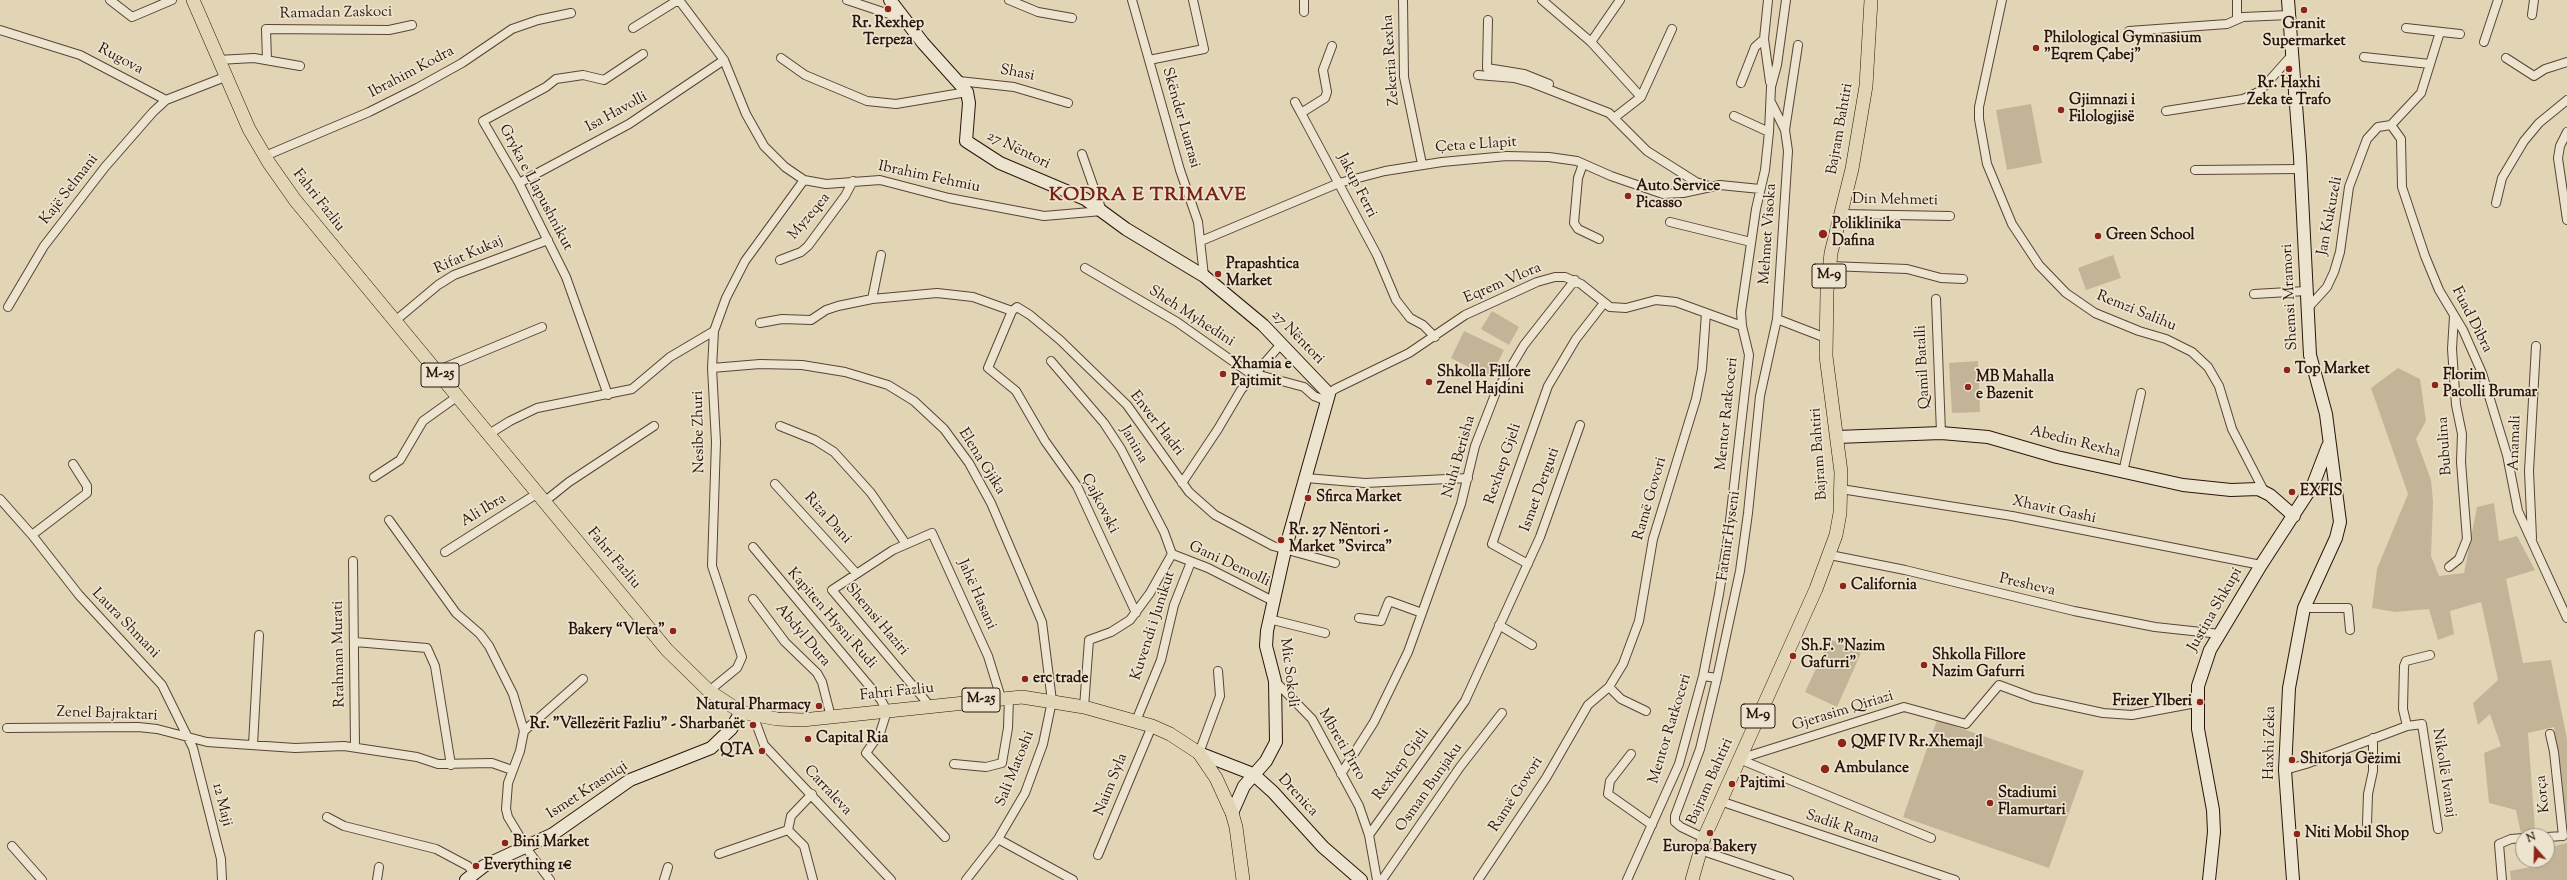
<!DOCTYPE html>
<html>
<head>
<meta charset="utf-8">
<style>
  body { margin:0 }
  #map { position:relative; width:2567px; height:880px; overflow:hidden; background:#e2d5b5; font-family:"Sorts Mill Goudy",serif }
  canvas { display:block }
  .north { position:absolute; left:2515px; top:828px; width:40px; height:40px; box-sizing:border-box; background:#ece4cf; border:1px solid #9f9181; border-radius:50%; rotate:340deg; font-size:11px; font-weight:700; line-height:16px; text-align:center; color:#2b140b }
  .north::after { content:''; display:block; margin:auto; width:14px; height:18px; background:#8f2418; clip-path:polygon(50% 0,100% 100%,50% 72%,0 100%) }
</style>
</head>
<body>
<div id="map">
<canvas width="2567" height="880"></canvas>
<div class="north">N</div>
</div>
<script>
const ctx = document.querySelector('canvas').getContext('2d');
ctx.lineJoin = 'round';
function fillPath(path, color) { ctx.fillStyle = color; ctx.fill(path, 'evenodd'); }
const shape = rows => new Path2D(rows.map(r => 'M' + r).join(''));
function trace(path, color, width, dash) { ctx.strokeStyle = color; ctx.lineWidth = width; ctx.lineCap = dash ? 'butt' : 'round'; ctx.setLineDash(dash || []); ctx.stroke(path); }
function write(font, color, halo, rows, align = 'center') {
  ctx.font = font + ' "Sorts Mill Goudy",serif'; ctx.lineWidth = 3.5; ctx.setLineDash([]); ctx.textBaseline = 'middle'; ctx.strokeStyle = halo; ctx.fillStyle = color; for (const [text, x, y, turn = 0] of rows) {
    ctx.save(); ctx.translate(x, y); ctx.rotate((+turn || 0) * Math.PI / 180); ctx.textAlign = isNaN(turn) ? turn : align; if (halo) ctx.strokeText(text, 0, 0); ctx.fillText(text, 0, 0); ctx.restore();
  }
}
const green = shape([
  [2031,104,2042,163,2007,170,1996,110],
  [2113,255,2121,278,2086,290,2078,268],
  [1492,311,1519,327,1509,345,1481,329],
  [1464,331,1504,350,1490,378,1451,358],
  [1978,361,1980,412,1952,413,1949,363],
  [2398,368,2420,379,2426,421,2416,439,2431,480,2433,502,2431,556,2439,576,2464,573,2477,507,2494,503,2499,541,2517,536,2535,570,2506,579,2523,663,2551,660,2567,739,2567,823,2554,727,2528,733,2535,830,2521,833,2516,810,2489,803,2484,753,2501,746,2490,714,2478,725,2473,703,2498,680,2481,602,2450,611,2454,634,2438,640,2429,609,2395,612,2372,608,2377,569,2408,494,2371,388],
  [1830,639,1861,653,1837,707,1805,692],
  [1937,720,2084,771,2049,868,1903,817],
  [2567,843,2567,880,2511,880,2510,871,2546,864,2547,848]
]);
const street = shape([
  [110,0,132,17,172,0],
  [679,0,724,60,746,114,764,146,785,167,804,180,826,184,880,180,949,198,1044,216,1102,211,1082,154],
  [847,0,904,19],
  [1009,0,1038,12,1072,18],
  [1132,0,1180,170,1198,222,1204,276],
  [1403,0,1404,77,1422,164],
  [1542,0,1591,42,1641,97],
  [1768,0,1764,39,1770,82],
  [2002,0,1979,107,1979,119,1987,164,2012,224,2039,265,2066,293,2095,313,2139,331,2166,339,2192,352,2208,367,2219,386,2232,429,2264,491],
  [2237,0,2237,19],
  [1304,12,1304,0],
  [2532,15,2534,0],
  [1488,20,1487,68,1524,74,1549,84],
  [633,28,678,0],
  [2406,28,2460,34],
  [0,30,80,55,166,100],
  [2129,31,2227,24,2243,17,2289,15],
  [1591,42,1620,0],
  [2484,42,2498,0],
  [1332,46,1323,70,1327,92,1325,98,1301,113,1377,255,1396,300,1410,318,1423,325,1435,337],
  [2364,57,2430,64],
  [781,58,805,75,867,101,896,104,967,92],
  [2506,58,2534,76,2545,69,2567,62],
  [218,60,254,58,300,66],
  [267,60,266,29,389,30,412,25],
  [1149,60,1204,49,1193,0],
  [1478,75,1514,78,1532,83,1609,113,1647,151,1696,182,1709,186],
  [959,81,1014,87,1068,103],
  [1741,83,1755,47,1764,39],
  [1295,102,1301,113],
  [1772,104,1785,130,1788,151,1777,319,1826,338],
  [2166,111,2243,99,2260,91,2292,55],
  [1734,116,1769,132],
  [1614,118,1641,97,1672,29],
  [2391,125,2401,139,2402,187,2425,256,2439,290,2463,330,2482,373,2507,455,2518,511,2567,618],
  [2391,125,2421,93,2440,32],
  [1785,130,1798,45],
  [2567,132,2560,146,2558,158,2567,220],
  [265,156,369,112,417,88,462,63,512,29,538,20,571,13],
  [1583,164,1578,178,1574,223,1578,229,1599,239],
  [2195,170,2300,169],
  [519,183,629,124,724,60],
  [2496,203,2502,178,2524,141,2539,123,2567,100],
  [1840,214,1950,216],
  [1670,222,1751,242],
  [1201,241,1339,183,1385,171,1442,162,1507,156,1549,157,1577,161,1611,176,1663,194,1683,193,1720,185,1760,189],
  [780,260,801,252,808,246,845,196,853,181],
  [1830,266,1907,269,1941,278,1963,279],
  [1085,268,1177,322,1248,372,1304,387,1314,396,1327,401],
  [2254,294,2306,291],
  [872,299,881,255],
  [1936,299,1941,433],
  [8,307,44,246,105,167,153,112,166,100,225,77],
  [2307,309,2327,287,2334,272,2340,252,2349,187,2367,139,2378,127,2391,125],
  [1012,311,988,368,1016,391,1045,441,1077,486,1136,613],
  [395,321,438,285,454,275,548,240],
  [760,323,782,319,811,320,826,310,838,306,872,299,937,293,973,297,1012,311,1017,307,1030,315,1060,340,1127,405,1189,492,1215,515,1273,546,1335,563],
  [1051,361,1104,423,1121,449,1164,532,1172,554],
  [712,368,760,364,802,365,845,372,888,385,914,401,944,429,969,463,991,503,1042,622,1052,701,1043,744,1025,793,998,839,966,880],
  [436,371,542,327],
  [1329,394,1335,389,1409,353,1465,315,1537,282,1555,277,1565,277,1581,284,1610,307,1626,308,1656,300,1676,302,1742,326],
  [608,395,566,277,519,183,483,121,546,87,556,79,583,75,604,80,643,54],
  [780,426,815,440,834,452,871,493,906,544],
  [489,434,510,421,537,408,632,389,670,357,714,331],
  [2123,472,2141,393],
  [374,477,400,460,423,421,458,396],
  [1306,478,1365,483,1468,478],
  [1182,483,1218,429,1241,390,1281,344],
  [775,484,856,573],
  [1841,489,2012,516,2261,565],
  [0,499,32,535,79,595,162,685,193,748,221,859,222,880],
  [544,502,569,482,654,426],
  [389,520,456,613,480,634,489,646,513,694,524,731,520,751,508,783,506,809,508,817,529,852,550,880],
  [32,535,87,493,87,486,73,464],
  [2532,538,2529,471,2536,346],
  [753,547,881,700,887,711,880,733,866,753,945,837],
  [445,552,538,493],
  [1172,554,1208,568,1273,601],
  [1830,555,1905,570,2074,611,2155,627,2220,634],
  [353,561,355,747],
  [1528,564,1492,544,1548,386,1576,339,1604,303],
  [2449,567,2459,559,2467,539,2461,462,2462,434,2456,405,2452,349,2454,316],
  [753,599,785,642,817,673,822,682,831,717],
  [2304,608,2348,608,2350,630],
  [1359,618,1381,621,1389,601,1422,613],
  [1269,619,1325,633],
  [1499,625,1532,645],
  [355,642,427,648,435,666,451,765],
  [1703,676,1717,678,1700,749,1675,816,1675,822,1681,827,1704,838],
  [1717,678,1740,571,1748,513,1760,396,1777,319],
  [1275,681,1312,719,1359,806,1369,835,1377,880],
  [1609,687,1621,699,1646,711],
  [709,691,737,668,742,657,712,566,716,442,712,368,714,331,726,298,745,261,804,180],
  [930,706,832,590,893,550,932,533,988,656,1001,698],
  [1084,707,1089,640,1111,632,1130,620,1150,593,1172,554],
  [753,715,764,745,891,880],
  [1136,721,1161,660,1174,605,1191,562],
  [2407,726,2403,709,2404,666,2406,661,2430,655],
  [7,728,138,727,157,729,207,742,295,748,344,746,417,757,438,764,492,763,512,770],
  [524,731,583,679],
  [253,745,259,635],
  [1199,753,1220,696,1218,671],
  [1631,754,1610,781,1608,794,1652,825],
  [1739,759,1904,707,1966,724,1999,685,2034,698,2103,713,2132,715,2196,703],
  [1739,759,1931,838],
  [954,764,986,767,1002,763,1008,728,1009,697],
  [2285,770,2306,764,2407,726,2422,724,2438,829],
  [1341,774,1374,722,1408,652,1461,504,1475,446,1496,392,1524,345,1575,280],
  [1720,801,1955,880],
  [327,817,344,826,436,849,468,866,474,873],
  [2367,824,2368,794,2373,771,2373,738],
  [788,830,804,846,813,880],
  [788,830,791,816,812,794],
  [1369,835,1465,701,1540,537,1580,425],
  [2547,837,2563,836,2554,752,2550,734],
  [998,839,1073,880],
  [12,846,42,880],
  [1700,850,1789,880],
  [719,854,788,830],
  [1098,855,1152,726],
  [377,880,379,867],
  [664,880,668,867],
  [1382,880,1460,767,1502,713],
  [1478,880,1546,778,1588,705,1609,687,1623,664,1639,621,1653,539,1696,399,1702,369,1706,313],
  [1627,880,1679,764,1703,676,1719,594,1728,538,1749,355,1742,326,1741,312,1756,209,1765,170,1769,132,1771,87,1777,65,1786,0],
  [2502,880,2499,844,2511,839,2523,838]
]);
const secondary = shape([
  [890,0,923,43,967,92,969,103,966,141,1000,163,1085,199,1126,229,1204,276,1263,325,1329,394,1285,550,1267,631,1266,646,1275,681,1276,742,1266,761,1244,786,1232,813],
  [2288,0,2300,157,2310,355,2326,414,2340,522,2336,538,2304,608,2289,688,2285,770,2293,880],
  [1837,437,1941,433,1988,437,2057,457,2183,485,2231,490,2258,489,2270,495,2294,516],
  [1199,753,1253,774,1273,792,1323,847,1361,880],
  [466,880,484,866,553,834,630,780,711,748,731,729,741,712],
  [2209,880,2214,832,2213,810,2198,729,2198,686,2210,650,2261,565,2313,485,2328,446]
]);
const primary = shape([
  [193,0,249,129,269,163,295,200,667,650,709,691,741,712,777,719,802,720,1022,697,1084,707,1152,726,1170,734,1199,753,1216,778,1232,813,1236,827,1243,880],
  [1692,880,1704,838,1816,589,1836,535,1840,513,1841,472,1826,356,1827,291,1831,253,1852,169,1866,86,1871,0]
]);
const markers = [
  [888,9,4,"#8f2418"],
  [2304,10,4,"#8f2418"],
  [2036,48,4,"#8f2418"],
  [2289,69,4,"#8f2418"],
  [2061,110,4,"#8f2418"],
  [1628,196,4,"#8f2418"],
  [1823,234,5,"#8f2418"],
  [2098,236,4,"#8f2418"],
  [1218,274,4,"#8f2418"],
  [2287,370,4,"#8f2418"],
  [1223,374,4,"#8f2418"],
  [1429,382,4,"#8f2418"],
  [2435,385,4,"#8f2418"],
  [1968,387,4,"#8f2418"],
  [2292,492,4,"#8f2418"],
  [1308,498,4,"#8f2418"],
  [1281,540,4,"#8f2418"],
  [1843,586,4,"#8f2418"],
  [673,631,4,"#8f2418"],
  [1793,656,4,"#8f2418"],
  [1924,665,4,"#8f2418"],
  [1025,679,4,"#8f2418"],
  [2200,702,4,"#8f2418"],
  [819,706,4,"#8f2418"],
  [753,725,4,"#8f2418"],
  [808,739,4,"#8f2418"],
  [1842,743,5,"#8f2418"],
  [762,751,4,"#8f2418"],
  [2292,760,4,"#8f2418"],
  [1825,769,5,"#8f2418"],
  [1732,784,4,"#8f2418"],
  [1990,803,4,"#8f2418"],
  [1710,833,4,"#8f2418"],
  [2297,834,4,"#8f2418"],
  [505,843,4,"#8f2418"],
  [476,866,4,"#8f2418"]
];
const shields = [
  [1829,276,34],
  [440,375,38],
  [981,700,38],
  [1758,716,34]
];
const shieldNames = [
  ["M-9",1829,276],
  ["M-25",440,375],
  ["M-25",981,700],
  ["M-9",1758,716]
];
const streetNames = [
  ["Ramadan Zaskoci",336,14,-1],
  ["Rugova",120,60,28],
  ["Zekeria Rexha",1392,60,-94],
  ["Ibrahim Kodra",412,73,-28],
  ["Shasi",1017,74,11],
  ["Isa Havolli",617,113,-29],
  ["Skënder Luarasi",1180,118,74],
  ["Bajram Bahtiri",1841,129,-80],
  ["Çeta e Llapit",1476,146,-4],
  ["27 Nëntori",1018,151,26],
  ["Ibrahim Fehmiu",929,178,12],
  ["Jakup Ferri",1356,186,63],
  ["Gryka e Llapushnikut",535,188,62],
  ["Kajë Selmani",70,190,-52],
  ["Fahri Fazliu",318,201,52],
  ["Din Mehmeti",1895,201,1],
  ["Jan Kukuzeli",2331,216,-79],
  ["Myzeqea",810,217,-50],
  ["Mehmet Visoka",1769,234,-86],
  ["Rifat Kukaj",469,256,-24],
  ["Eqrem Vlora",1503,284,-23],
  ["Shemsi Mramori",2291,297,-93],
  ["Remzi Salihu",2136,312,22],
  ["Sheh Myhedini",1191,317,33],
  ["Fuad Dibra",2471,320,63],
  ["27 Nëntori",1297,338,46],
  ["Qamil Batalli",1924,367,-93],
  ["Mentor Ratkoceri",1728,414,-84],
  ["Enver Hadri",1156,424,52],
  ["Nesibe Zhuri",700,432,-91],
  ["Abedin Rexha",2075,443,14],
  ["Anamali",2516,443,-88],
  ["Janina",1133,445,60],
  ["Bubulina",2446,446,-94],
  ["Bajram Bahtiri",1820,454,-94],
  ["Nuhi Berisha",1460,457,-74],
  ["Elena Gjika",981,462,58],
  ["Rexhep Gjeli",1504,464,-71],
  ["Ismet Derguti",1541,490,-70],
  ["Ramë Govori",1651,499,-74],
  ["Çajkovski",1099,504,63],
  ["Ali Ibra",484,511,-31],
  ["Xhavit Gashi",2054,511,12],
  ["Riza Dani",827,519,48],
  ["Fatmir Hyseni",1730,536,-82],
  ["Fahri Fazliu",613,559,50],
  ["Gani Demolli",1229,565,25],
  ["Presheva",2027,586,13],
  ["Jahë Hasani",976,595,66],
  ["Justina Shkupi",2216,610,-60],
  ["Kapiten Hysni Rudi",831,619,49],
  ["Shemsi Haziri",876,620,50],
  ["Laura Shmani",125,624,46],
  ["Kuvendi i Junikut",1154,626,-72],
  ["Abdyl Dura",802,636,50],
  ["Rrahman Murati",340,654,-91],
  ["Mic Sokoli",1288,673,83],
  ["Fahri Fazliu",897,693,-6],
  ["Gjerasim Qiriazi",1843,712,-17],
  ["Zenel Bajraktari",107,715,2],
  ["Mentor Ratkoceri",1671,729,-73],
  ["Haxhi Zeka",2271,743,-89],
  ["Mbreti Pirro",1341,745,60],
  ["Rexhep Gjeli",1402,765,-54],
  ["Sali Matoshi",1016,769,-68],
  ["Nikollë Ivanaj",2443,773,81],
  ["Bajram Bahtiri",1711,782,-66],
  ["Naim Syla",1112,785,-68],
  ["Osman Bunjaku",1430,788,-55],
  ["Ismet Krasniqi",588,791,-33],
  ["Carraleva",827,791,47],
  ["Korça",2544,794,-96],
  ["Ramë Govori",1517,795,-57],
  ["Drenica",1297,796,47],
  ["12 Maji",221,805,76],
  ["Sadik Rama",1842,828,19]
];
const poiNames = [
  ["Rr. Rexhep",888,24,"center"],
  ["Terpeza",888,41,"center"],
  ["Granit",2304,25,"center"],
  ["Supermarket",2304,42,"center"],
  ["Philological Gymnasium",2044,39],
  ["\"Eqrem Çabej\"",2044,56],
  ["Rr. Haxhi",2289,84,"center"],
  ["Zeka te Trafo",2289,101,"center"],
  ["Gjimnazi i",2069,101],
  ["Filologjisë",2069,118],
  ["Auto Service",1636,187],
  ["Picasso",1636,204],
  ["Poliklinika",1832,225],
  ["Dafina",1832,242],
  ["Green School",2106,236],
  ["Prapashtica",1226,265],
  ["Market",1226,282],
  ["Xhamia e",1231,365],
  ["Pajtimit",1231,382],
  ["Top Market",2295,370],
  ["Shkolla Fillore",1437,373],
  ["Zenel Hajdini",1437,390],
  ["Florim",2443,376],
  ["Pacolli Brumar",2443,393],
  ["MB Mahalla",1976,378],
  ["e Bazenit",1976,395],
  ["EXFIS",2300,492],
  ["Sfirca Market",1316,498],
  ["Rr. 27 Nëntori -",1289,531],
  ["Market \"Svirca\"",1289,548],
  ["California",1851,586],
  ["Bakery “Vlera”",665,631,"right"],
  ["Sh.F. \"Nazim",1801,647],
  ["Gafurri\"",1801,664],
  ["Shkolla Fillore",1932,656],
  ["Nazim Gafurri",1932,673],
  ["erc trade",1033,679],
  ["Frizer Ylberi",2192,702,"right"],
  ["Natural Pharmacy",811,706,"right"],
  ["Rr. \"Vëllezërit Fazliu\" - Sharbanët",745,725,"right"],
  ["Capital Ria",816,739],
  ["QMF IV Rr.Xhemajl",1851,743],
  ["QTA",754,751,"right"],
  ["Shitorja Gëzimi",2300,760],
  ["Ambulance",1834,769],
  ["Pajtimi",1740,784],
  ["Stadiumi",1998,794],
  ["Flamurtari",1998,811],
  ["Niti Mobil Shop",2305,834],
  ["Bini Market",513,843],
  ["Europa Bakery",1710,848,"center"],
  ["Everything 1€",484,866]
];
const districtNames = [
  ["KODRA E TRIMAVE",1148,197]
];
fillPath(green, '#c3b498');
trace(street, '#594436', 10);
trace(secondary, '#2b140b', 14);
trace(primary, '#2b140b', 14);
trace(street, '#ece4cf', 8);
trace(secondary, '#ece4cf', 12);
trace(primary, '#e2d5b5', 13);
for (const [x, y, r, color] of markers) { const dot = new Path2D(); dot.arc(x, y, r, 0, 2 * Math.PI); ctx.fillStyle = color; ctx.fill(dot); trace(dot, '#ece4cf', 1.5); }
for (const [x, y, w] of shields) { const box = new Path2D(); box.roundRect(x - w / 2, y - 12, w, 24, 3); ctx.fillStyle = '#ece4cf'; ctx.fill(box); trace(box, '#2b140b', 1); }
write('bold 14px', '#2b140b', null, shieldNames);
write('15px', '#2b140b', '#ece4cf', streetNames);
write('bold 15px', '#2b140b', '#ece4cf', poiNames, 'left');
ctx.letterSpacing = '1px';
write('bold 19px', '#7a1f14', '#ece4cf', districtNames);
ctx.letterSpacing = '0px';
</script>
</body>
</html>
